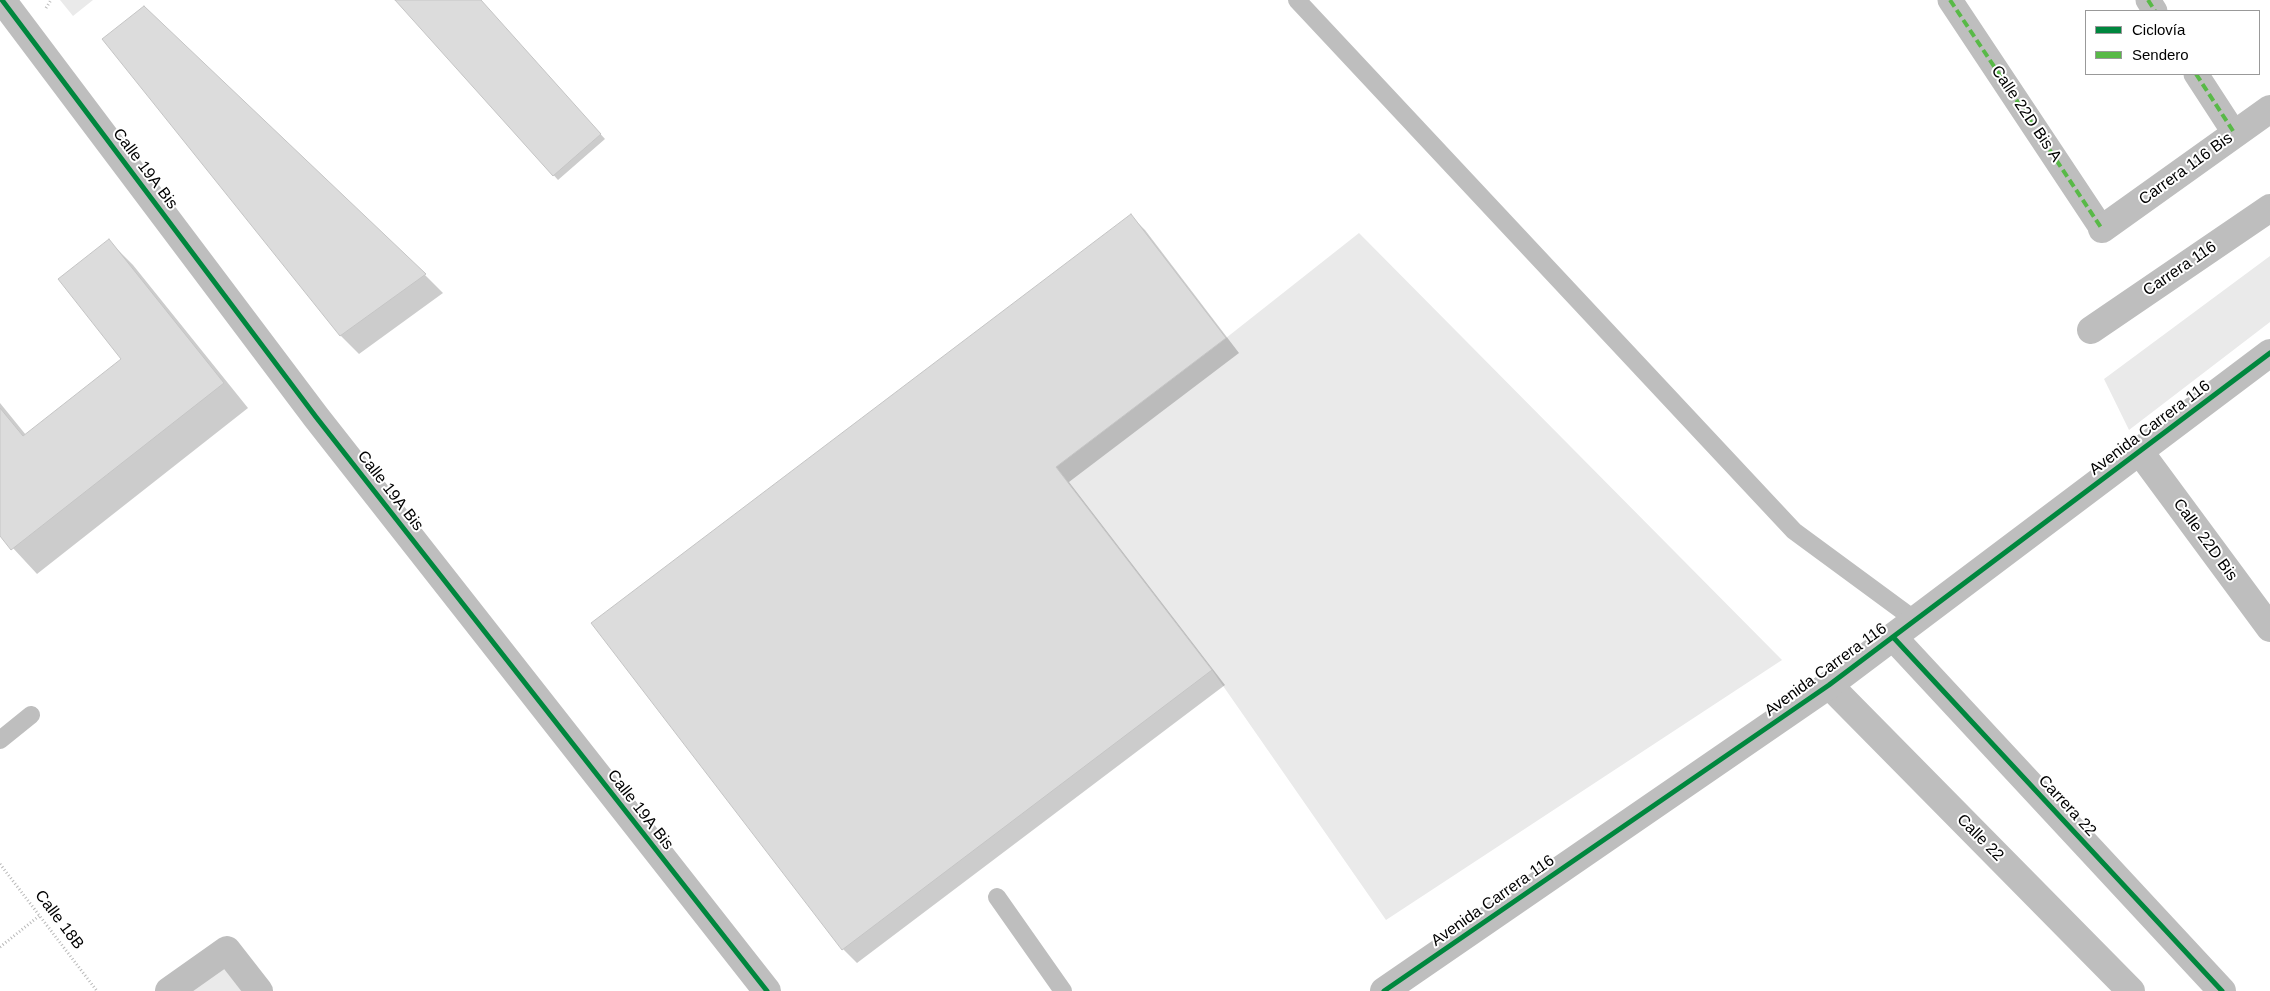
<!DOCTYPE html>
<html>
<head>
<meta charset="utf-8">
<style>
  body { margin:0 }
  #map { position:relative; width:2270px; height:991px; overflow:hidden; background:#fff; font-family:Arial,sans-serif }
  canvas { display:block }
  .legend { position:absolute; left:2085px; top:10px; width:175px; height:65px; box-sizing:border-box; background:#fff; border:1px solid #999; margin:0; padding:6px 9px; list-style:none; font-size:15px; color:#000 }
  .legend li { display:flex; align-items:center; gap:10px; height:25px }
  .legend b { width:25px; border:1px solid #999 }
</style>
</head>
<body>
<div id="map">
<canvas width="2270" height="991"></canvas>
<ul class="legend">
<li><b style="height:6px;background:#00873e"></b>Ciclovía</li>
<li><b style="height:6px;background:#58b947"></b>Sendero</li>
</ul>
</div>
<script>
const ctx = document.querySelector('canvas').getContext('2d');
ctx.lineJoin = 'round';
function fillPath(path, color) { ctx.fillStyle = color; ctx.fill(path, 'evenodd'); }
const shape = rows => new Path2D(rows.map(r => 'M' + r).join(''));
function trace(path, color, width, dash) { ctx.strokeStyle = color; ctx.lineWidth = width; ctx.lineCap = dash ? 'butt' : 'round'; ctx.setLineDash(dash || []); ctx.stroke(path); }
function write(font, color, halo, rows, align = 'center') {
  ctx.font = font + ' Arial,sans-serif'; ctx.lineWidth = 4; ctx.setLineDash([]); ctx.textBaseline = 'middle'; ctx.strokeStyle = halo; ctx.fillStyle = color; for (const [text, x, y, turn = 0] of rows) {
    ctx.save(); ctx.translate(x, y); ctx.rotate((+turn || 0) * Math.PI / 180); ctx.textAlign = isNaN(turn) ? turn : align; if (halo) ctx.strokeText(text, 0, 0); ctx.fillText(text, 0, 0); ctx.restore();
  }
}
const green = shape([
  [60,0,93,0,73,16],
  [1359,233,1782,660,1386,920,1212,670,1056,467,1226,338],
  [2270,256,2270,322,2129,430,2104,379],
  [222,966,245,991,179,991]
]);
const shadow = shape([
  [397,0,480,0,605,139,558,180],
  [144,7,425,275,443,293,359,354,340,335],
  [1131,216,1145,230,1239,353,1069,482,1225,685,857,963,843,949],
  [109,241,133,265,248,408,37,574,0,534,0,403,26,435,123,359]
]);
const building = shape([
  [395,0,481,0,601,134,553,176,395,0],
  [144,6,426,274,340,336,102,39,144,6],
  [1131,214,1226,338,1056,467,1212,670,842,950,591,623,1131,214],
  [109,239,224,383,11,550,0,536,0,408,23,436,121,359,58,279,109,239]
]);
const path = shape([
  [46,8,51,0],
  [0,864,97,991],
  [0,947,39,916]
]);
const service = shape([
  [1297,0,1794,531,1915,620],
  [0,740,31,715],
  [997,897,1063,991]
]);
const pedestrian = shape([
  [1950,0,2102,229],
  [2148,0,2155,11],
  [2196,74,2235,134]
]);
const minor = shape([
  [2,0,316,417,767,991],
  [2102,229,2270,109],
  [2091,330,2270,208],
  [1893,637,2222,991],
  [1829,685,2131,991],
  [169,991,227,950,259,991]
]);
const tertiary = shape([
  [2140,452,2270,628],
  [1384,991,1829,685,2270,353]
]);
const quiet = shape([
  [1950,0,2102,229],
  [2148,0,2155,11],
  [2196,74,2235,134]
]);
const cycleway = shape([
  [2,0,316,417,767,991],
  [1893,637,2222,991],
  [1384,991,1829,685,2270,353]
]);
const streetNames = [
  ["Calle 22D Bis A",2026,114,56],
  ["Calle 19A Bis",145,169,53],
  ["Carrera 116 Bis",2186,169,-36],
  ["Carrera 116",2180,269,-34],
  ["Avenida Carrera 116",2150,428,-37],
  ["Calle 19A Bis",390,491,52],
  ["Calle 22D Bis",2205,540,54],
  ["Avenida Carrera 116",1826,670,-36],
  ["Carrera 22",2067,806,47],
  ["Calle 19A Bis",640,810,52],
  ["Calle 22",1980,838,45],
  ["Avenida Carrera 116",1493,901,-35],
  ["Calle 18B",59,920,53]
];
fillPath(green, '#eaeaea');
fillPath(shadow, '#0003');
fillPath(building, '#dcdcdc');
trace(building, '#c5c5c5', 1);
trace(path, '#b8b8b8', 3, [1, 2.5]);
trace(service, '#bebebe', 18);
trace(pedestrian, '#bebebe', 25);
trace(minor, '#bebebe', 28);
trace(tertiary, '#bebebe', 28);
trace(quiet, '#58b947', 4, [8, 4]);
trace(cycleway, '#00873e', 5);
write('16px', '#000', '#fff', streetNames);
</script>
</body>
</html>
